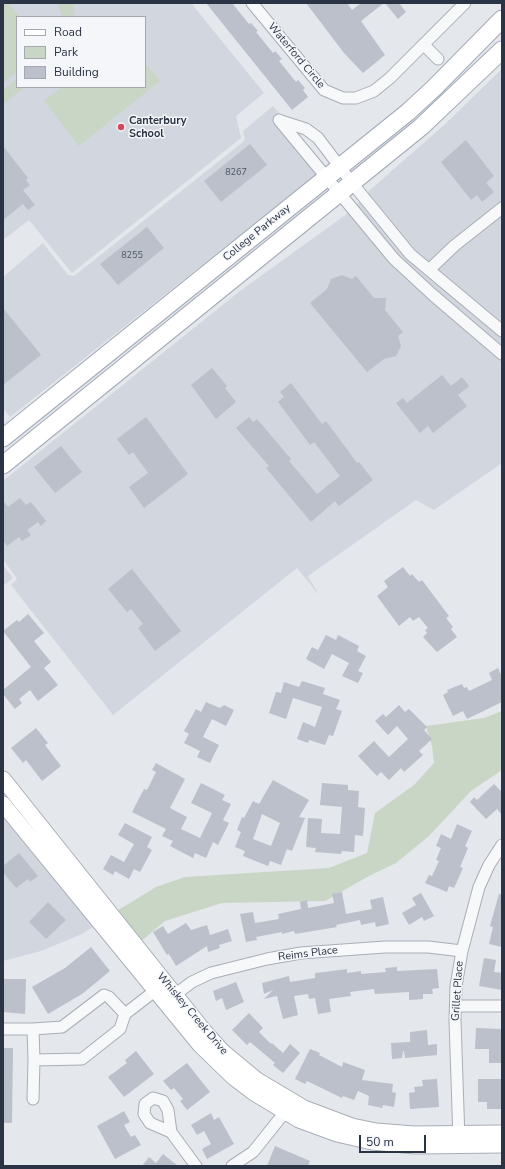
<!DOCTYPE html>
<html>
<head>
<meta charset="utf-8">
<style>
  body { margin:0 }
  #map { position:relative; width:505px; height:1169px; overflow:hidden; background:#e4e7ec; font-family:"Nunito Sans",sans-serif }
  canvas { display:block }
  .frame { position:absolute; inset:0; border:4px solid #2b3445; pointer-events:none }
  .legend { position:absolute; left:16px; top:16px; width:130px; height:72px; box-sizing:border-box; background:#f4f6f9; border:1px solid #a4a8b1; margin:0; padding:5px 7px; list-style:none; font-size:12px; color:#2b3445 }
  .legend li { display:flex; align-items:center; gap:8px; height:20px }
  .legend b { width:20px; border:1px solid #a4a8b1 }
  .scale { position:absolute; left:359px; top:1135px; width:67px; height:18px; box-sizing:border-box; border:2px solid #2b3445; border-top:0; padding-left:5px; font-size:12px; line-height:14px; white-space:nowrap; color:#2b3445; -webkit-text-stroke:3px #f4f6f9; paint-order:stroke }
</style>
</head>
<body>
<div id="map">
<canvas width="505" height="1169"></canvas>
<div class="frame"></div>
<ul class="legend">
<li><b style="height:5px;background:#fff"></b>Road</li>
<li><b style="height:11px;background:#c9d6c5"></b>Park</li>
<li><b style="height:11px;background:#bbc0ca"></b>Building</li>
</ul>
<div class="scale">50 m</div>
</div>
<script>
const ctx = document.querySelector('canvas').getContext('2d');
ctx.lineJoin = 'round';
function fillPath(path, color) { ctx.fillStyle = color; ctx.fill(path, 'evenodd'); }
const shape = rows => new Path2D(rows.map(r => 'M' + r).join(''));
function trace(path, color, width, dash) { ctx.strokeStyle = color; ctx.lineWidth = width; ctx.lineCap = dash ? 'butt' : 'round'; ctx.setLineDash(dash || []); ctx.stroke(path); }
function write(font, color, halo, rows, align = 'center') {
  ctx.font = font + ' "Nunito Sans",sans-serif'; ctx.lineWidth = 3; ctx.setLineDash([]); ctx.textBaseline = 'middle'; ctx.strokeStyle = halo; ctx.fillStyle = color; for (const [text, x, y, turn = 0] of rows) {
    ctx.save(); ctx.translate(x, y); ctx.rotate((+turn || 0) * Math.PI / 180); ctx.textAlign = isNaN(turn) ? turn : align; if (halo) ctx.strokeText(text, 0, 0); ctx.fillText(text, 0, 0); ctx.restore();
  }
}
const built = shape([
  [3,3,191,3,264,93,236,116,241,138,72,273,29,220,3,240],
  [17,17,145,17,145,87,17,87],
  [502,69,502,463,434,510,416,500,308,576,319,595,297,568,113,715,11,585,17,579,3,559,3,481,240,291,351,211,371,189,443,126],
  [273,106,325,168,10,417,3,408,3,277,43,243,68,275,74,276,243,142,245,139,243,131],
  [3,565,13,578,3,586],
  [3,812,96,925,82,934,41,951,3,961]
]);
const green = shape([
  [3,3,8,3,20,17,17,17,17,72,3,83],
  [58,3,73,3,75,17,62,17],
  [145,63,160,81,79,146,44,101,62,87,145,87],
  [17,79,17,87,25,87,3,104,3,90],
  [502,711,502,770,471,791,429,836,396,863,367,877,325,901,222,903,165,921,139,943,115,912,156,887,185,877,329,868,367,853,375,813,414,785,434,763,432,746,426,726,484,718]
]);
const building = shape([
  [206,3,232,3,249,24,251,23,258,31,256,32,273,53,275,51,282,59,279,61,296,82,298,80,305,88,303,90,308,97,292,110],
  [306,3,347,3,352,10,361,3,384,3,361,21,385,55,363,73,344,53],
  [385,3,399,3,406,12,398,19],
  [466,140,494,176,486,183,494,192,482,202,477,195,471,200,441,162],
  [250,144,267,165,221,202,204,181],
  [3,146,28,178,26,180,30,185,23,190,35,205,28,210,23,204,3,220],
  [147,227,164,248,118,285,100,264],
  [342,275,352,279,356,276,374,298,386,298,385,310,403,332,398,336,401,346,396,356,384,359,367,372,310,303,327,289,331,279],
  [3,308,41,355,3,385],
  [212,368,227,386,225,388,236,402,216,419,191,385],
  [442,375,451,386,462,377,469,386,458,395,467,406,433,433,428,426,420,433,396,403,403,398,407,403],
  [291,383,322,424,326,421,357,463,359,462,373,480,339,506,335,501,311,522,266,468,269,466,236,428,249,417,253,422,257,419,291,459,289,461,317,494,340,476,314,442,310,445,278,402,284,397,280,392],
  [146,417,188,474,144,508,129,487,148,473,133,452,129,455,117,439],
  [61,446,82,472,55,493,34,467],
  [20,498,26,505,31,502,46,521,41,526,38,522,27,530,31,535,22,541,19,537,7,546,3,540,3,500,8,507],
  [403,567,410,576,412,574,419,582,422,580,449,616,446,618,453,627,451,629,457,637,437,652,423,637,427,633,425,630,428,628,419,617,413,621,410,617,399,626,377,596,388,587,384,581],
  [132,569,181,631,155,651,138,628,143,624,131,609,127,612,108,589],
  [28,614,44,633,34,641,51,662,44,668,58,685,38,701,30,690,19,699,22,703,15,709,3,694,3,690,31,667,3,631,17,620,19,622],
  [326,635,336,640,338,635,359,646,357,651,366,656,358,671,363,673,358,683,342,676,349,663,332,654,324,669,306,659,312,647,318,650],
  [498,668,502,677,502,702,467,719,463,711,453,716,443,695,448,692,447,690,462,684,464,688,467,687,469,691,492,680,489,673],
  [302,681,325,688,323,694,340,700,336,709,342,711,333,736,329,735,325,745,309,740,308,743,297,739,303,722,315,727,322,707,293,698,286,719,269,713,276,692,281,693,284,682,299,687],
  [206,702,220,708,224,705,234,710,226,726,212,719,203,737,219,745,210,763,197,757,200,751,184,743,189,734,184,731,196,709,201,712],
  [399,705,405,712,409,709,427,727,424,730,432,739,419,751,423,755,404,772,401,768,389,780,381,772,377,776,358,756,374,741,389,757,408,739,397,726,388,735,375,721,383,714,386,717],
  [36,728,48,743,45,745,61,766,42,781,26,760,23,763,11,748],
  [156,763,185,779,170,808,187,817,181,829,200,838,212,813,191,803,201,783,225,795,222,800,231,804,223,820,229,823,218,845,213,842,206,858,195,853,193,858,170,846,173,841,162,836,166,829,132,812,144,789,147,790,156,772,152,770],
  [273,780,309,800,299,817,305,818,292,851,287,849,281,865,270,861,268,866,243,856,245,851,235,847,241,832,237,830,242,817,244,818,253,801,259,804],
  [262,814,280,823,271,846,253,839],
  [322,783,348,785,348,790,359,791,358,807,365,808,363,836,355,835,354,852,342,851,341,854,315,852,316,848,306,847,308,818,322,819,321,833,340,834,342,807,320,805],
  [494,784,502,792,502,815,497,809,486,819,470,802,474,797,477,800],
  [125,823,152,837,147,847,152,850,140,872,134,869,129,879,115,871,113,875,103,869,111,855,124,862,134,844,118,835],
  [457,824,472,831,465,846,468,848,460,867,463,868,454,888,449,886,447,892,425,883,429,875,432,876,439,861,436,860,441,848,436,846,441,834,451,839],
  [19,853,38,876,30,882,28,879,16,888,3,872,3,866],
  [342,892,346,914,372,909,370,900,383,897,389,924,376,927,375,922,361,925,360,920,336,925,337,927,295,934,294,931,282,934,282,932,256,937,257,940,246,942,240,914,253,912,255,923,279,919,278,914,301,909,300,902,307,900,308,908,334,903,332,894],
  [421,893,434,916,424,921,422,917,409,925,402,913,416,905,412,898],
  [499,894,502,894,502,947,489,944,493,927,490,926],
  [48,902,66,920,46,939,29,922],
  [186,923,191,930,207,925,210,935,228,929,232,941,219,945,220,948,208,952,207,946,176,966,169,954,167,955,153,932,163,926,168,934],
  [91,947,110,971,82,994,48,1014,32,987,65,968],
  [484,958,496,960,494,972,502,973,502,990,479,986],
  [397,967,397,971,437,969,439,988,432,989,433,994,423,994,423,999,409,1000,409,992,375,994,374,989,350,992,351,996,329,999,331,1012,318,1014,315,998,309,999,308,994,294,996,298,1015,283,1019,277,996,264,999,273,990,264,994,262,983,289,976,290,982,315,978,315,973,325,972,347,969,347,973,361,971,361,974,386,972,385,968],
  [3,979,26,979,25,1014,3,1012],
  [236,982,244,1002,226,1010,222,998,216,1001,213,991],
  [249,1013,263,1028,259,1032,271,1044,272,1043,283,1053,290,1044,300,1053,283,1073,273,1065,275,1063,250,1042,247,1045,232,1030],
  [476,1028,502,1029,502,1063,489,1063,489,1049,475,1049],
  [427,1030,428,1045,437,1044,437,1055,405,1058,404,1051,403,1051,402,1058,392,1059,391,1043,410,1042,410,1032],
  [3,1048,13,1048,12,1123,3,1123],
  [310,1049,320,1053,319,1055,342,1067,343,1062,365,1070,362,1080,393,1084,392,1092,396,1093,394,1107,383,1105,382,1108,368,1105,369,1096,358,1091,354,1100,343,1096,342,1098,307,1081,305,1084,295,1079],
  [136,1051,154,1074,124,1097,108,1077,127,1063,125,1060],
  [187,1063,210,1092,187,1110,180,1101,183,1099,174,1088,171,1090,163,1081],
  [437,1079,439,1107,410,1109,409,1093,415,1092,414,1087,423,1086,422,1080],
  [478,1079,502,1079,502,1109,487,1109,487,1102,478,1102],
  [124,1111,130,1122,124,1125,131,1137,135,1135,141,1145,115,1159,97,1126],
  [211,1113,214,1120,219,1117,234,1144,207,1159,202,1149,211,1144,204,1131,197,1135,191,1125],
  [275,1146,310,1161,308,1166,267,1166],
  [163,1154,178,1166,142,1166,149,1157,156,1163]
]);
const street = shape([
  [252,3,324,90,343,98,356,98,374,91,390,78,465,3],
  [424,45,438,59],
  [279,120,394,259,433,295,502,354],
  [281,121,306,129,318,138,352,183,410,254,502,331],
  [429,270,454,246,502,208],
  [169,999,192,982,211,973,267,959,301,953,385,947,428,947,462,951],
  [456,1006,502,1006],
  [3,1029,33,1029,34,1060],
  [33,1029,62,1027,104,995,109,997,125,1014],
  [153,1098,163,1101,168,1110,171,1132,150,1123,144,1114,145,1104,153,1098],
  [33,1099,34,1060,82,1059,120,1029,125,1014,156,990],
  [171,1132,196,1166],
  [459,1140,455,1020,456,986,462,951,479,887,489,865,502,845],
  [232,1166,253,1152,289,1107]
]);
const secondary = shape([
  [3,779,204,1031,222,1051,257,1080,304,1108,352,1126,376,1131,414,1134,502,1133],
  [3,804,200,1045,233,1077,254,1093,299,1120,337,1134,372,1142,415,1146,502,1145]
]);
const primary = shape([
  [3,438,408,112,434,88,502,19],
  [3,465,421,127,502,50]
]);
const markers = [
  [121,127,4,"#d1495b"]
];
const numberNames = [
  ["8267",236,173],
  ["8255",132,256]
];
const streetNames = [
  ["Waterford Circle",296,56,50],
  ["College Parkway",257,233,-39],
  ["Reims Place",308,954,-7],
  ["Grillet Place",458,991,-86],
  ["Whiskey Creek Drive",192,1014,50]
];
const poiNames = [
  ["Canterbury",129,121],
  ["School",129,134]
];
fillPath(built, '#d2d6de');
fillPath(green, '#c9d6c5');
fillPath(building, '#bbc0ca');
trace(street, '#a9aeb7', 13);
trace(secondary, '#a9aeb7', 17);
trace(primary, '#a3abb8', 19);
trace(street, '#f7f8fa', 11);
trace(secondary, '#fff', 15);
trace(primary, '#fff', 17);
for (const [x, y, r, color] of markers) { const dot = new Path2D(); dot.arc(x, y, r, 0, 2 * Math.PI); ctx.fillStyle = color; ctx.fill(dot); trace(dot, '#f4f6f9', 1.5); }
write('9px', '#4f5766', null, numberNames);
write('11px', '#2b3445', '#f4f6f9', streetNames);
write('bold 11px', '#2b3445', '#f4f6f9', poiNames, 'left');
</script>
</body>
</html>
